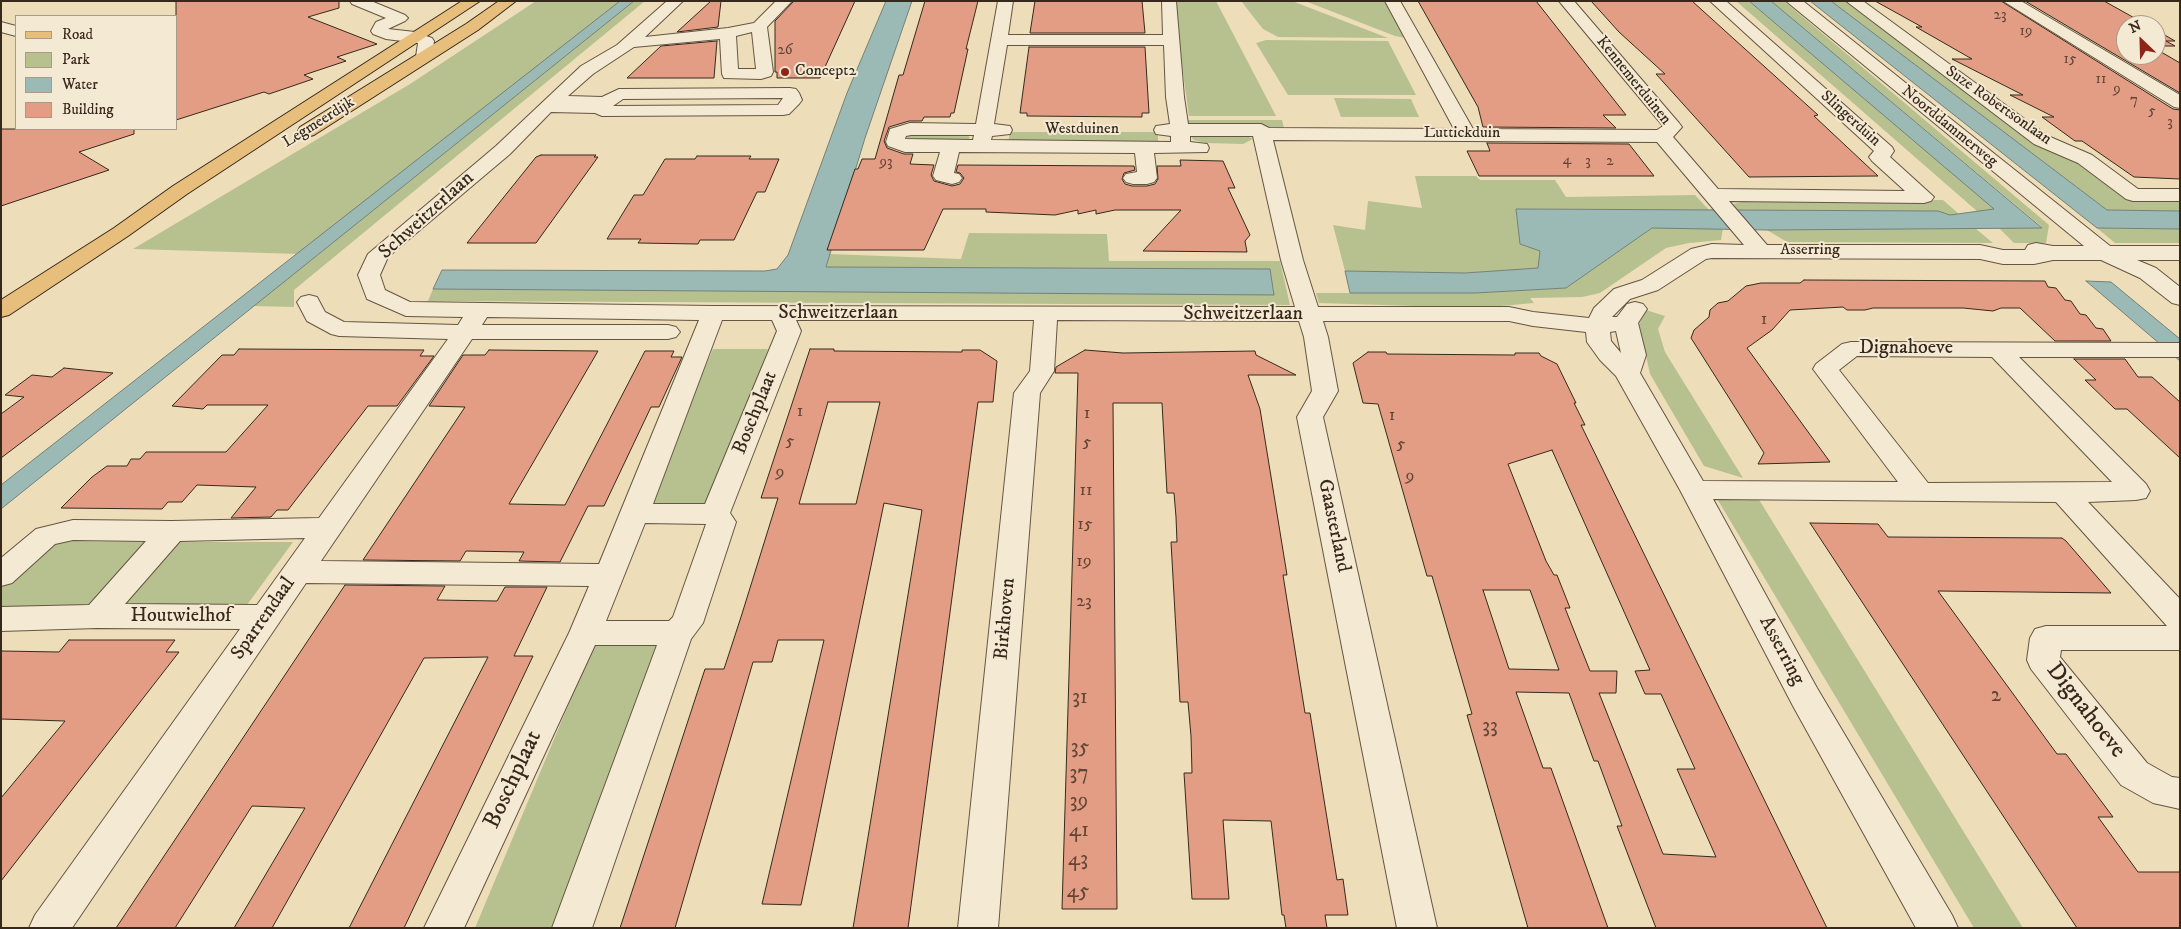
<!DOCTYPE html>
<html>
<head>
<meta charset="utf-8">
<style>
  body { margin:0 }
  #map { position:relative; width:2181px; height:929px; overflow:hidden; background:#eeddb9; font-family:"IM FELL DW Pica",serif }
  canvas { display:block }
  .frame { position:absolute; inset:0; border:2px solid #36291c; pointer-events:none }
  .legend { position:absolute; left:15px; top:15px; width:162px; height:115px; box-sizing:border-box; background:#f4e9d2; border:1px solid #a89c89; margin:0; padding:6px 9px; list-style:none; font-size:15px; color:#36291c }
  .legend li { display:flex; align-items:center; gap:10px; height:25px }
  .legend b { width:25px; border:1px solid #a89c89 }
  .north { position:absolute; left:2116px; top:15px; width:50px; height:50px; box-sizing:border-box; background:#f4e9d2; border:1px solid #a89c89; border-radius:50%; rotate:336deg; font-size:14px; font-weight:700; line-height:20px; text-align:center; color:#36291c }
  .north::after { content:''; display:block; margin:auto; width:18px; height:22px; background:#8f2418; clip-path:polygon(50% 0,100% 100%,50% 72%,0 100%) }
</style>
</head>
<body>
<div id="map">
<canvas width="2181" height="929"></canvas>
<div class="frame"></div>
<ul class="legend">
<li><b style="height:6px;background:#e7be7c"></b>Road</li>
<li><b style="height:14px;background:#b7c190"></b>Park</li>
<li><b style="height:14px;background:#9bbab6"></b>Water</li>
<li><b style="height:14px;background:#e29d84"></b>Building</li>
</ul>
<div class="north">N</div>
</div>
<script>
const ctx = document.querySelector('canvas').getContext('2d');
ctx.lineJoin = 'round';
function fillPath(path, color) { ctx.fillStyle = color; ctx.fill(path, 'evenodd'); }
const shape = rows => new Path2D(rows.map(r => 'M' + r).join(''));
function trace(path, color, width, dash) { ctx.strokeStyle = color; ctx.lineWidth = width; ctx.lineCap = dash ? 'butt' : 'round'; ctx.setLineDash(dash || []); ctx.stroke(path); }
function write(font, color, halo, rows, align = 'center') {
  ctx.font = font + ' "IM FELL DW Pica",serif'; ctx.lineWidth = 4; ctx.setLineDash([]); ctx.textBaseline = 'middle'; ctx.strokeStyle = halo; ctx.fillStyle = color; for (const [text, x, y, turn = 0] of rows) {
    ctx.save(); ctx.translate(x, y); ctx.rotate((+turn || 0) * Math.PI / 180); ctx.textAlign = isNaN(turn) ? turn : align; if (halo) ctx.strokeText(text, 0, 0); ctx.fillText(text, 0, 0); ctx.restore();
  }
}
const green = shape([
  [536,1,620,1,299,254,133,249,410,84],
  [634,1,645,1,294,290,294,307,253,306],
  [1173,1,1216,1,1276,116,1189,116],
  [1241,1,1292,1,1388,38,1278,37,1263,29],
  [1305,1,1385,1,1406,38,1395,36],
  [1736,1,1749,1,1995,209,1978,212],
  [1771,1,1784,1,2049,225,2046,243,2014,243,1999,228,2042,227],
  [1831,1,1846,1,2028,135,2065,152,2134,197,2180,197,2180,211,2107,210],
  [1266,40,1388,41,1416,95,1288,95,1256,43],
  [1334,98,1411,99,1419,117,1341,117],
  [1184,120,1282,120,1284,128,1185,127],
  [1010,132,1158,132,1158,143,1008,143],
  [911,133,967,134,970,138,963,142,907,139,906,138],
  [1194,135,1246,135,1253,139,1243,144,1206,143,1194,140,1191,137],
  [1415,176,1476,176,1480,180,1555,180,1566,197,1695,195,1709,210,1750,200,1943,200,1960,215,1950,215,1938,211,1516,209,1520,244,1540,251,1539,268,1465,273,1345,271,1333,225,1365,230,1368,201,1422,208],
  [1652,228,1723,228,1721,240,1689,243,1666,248,1600,293,1582,297,1530,298,1534,303,1479,308,1319,303,1316,293,1475,293,1566,288],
  [1975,228,1993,243,1787,242,1767,230],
  [2097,228,2180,229,2180,243,2115,243],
  [969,233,1107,234,1109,261,1280,261,1290,305,428,301,433,289,1274,294,1270,269,826,267,830,254,961,259],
  [1646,310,1665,316,1658,329,1665,352,1743,478,1704,466,1650,374,1639,324],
  [713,349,768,349,711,503,647,503],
  [1716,497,1758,498,2023,928,1974,928],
  [55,541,153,542,94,609,1,610,1,588],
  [175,542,293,542,244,609,118,609],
  [593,646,656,646,553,928,475,928]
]);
const water = shape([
  [620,1,634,1,1,509,1,485,620,1],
  [886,1,912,1,865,138,826,267,1270,269,1274,295,433,289,442,270,765,271,777,269,788,255,847,93,886,1],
  [1749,1,1771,1,2042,228,1767,230,1652,228,1566,288,1475,293,1350,293,1345,271,1465,273,1538,268,1540,251,1520,244,1516,209,1938,211,1950,215,1994,209,1749,1],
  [1810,1,1831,1,2107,210,2180,211,2180,229,2097,228,1810,1],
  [2086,281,2111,282,2180,339,2180,361,2086,281]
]);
const building = shape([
  [176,1,339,1,339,8,308,17,377,44,337,57,346,61,304,75,313,79,269,94,264,92,176,120,176,1],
  [711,1,721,1,718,27,677,32,711,1],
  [794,1,855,1,820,78,777,78,777,72,775,72,775,21,794,1],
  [925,1,978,1,966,49,968,49,954,113,951,113,950,117,924,117,922,121,909,121,889,127,884,141,887,148,904,154,913,154,910,164,934,165,931,175,934,181,952,186,960,184,964,178,960,173,956,172,958,165,1134,166,1135,170,1124,173,1122,179,1125,184,1132,186,1147,186,1155,184,1158,179,1157,166,1181,166,1180,160,1223,161,1235,188,1228,188,1250,235,1245,241,1247,252,1143,251,1181,210,1115,210,1096,214,1096,210,1078,214,1078,210,1055,215,986,212,986,209,943,209,924,250,827,250,855,169,858,169,862,159,875,159,899,75,903,75,925,1],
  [1035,1,1142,1,1145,33,1030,33,1035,1],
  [1418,1,1536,1,1626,115,1603,115,1616,128,1483,127,1478,107,1418,1],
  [1591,1,1692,1,1818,115,1814,116,1878,176,1749,177,1656,74,1665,74,1619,32,1591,1],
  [1875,1,2001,1,2173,109,2180,110,2180,179,2134,177,2082,141,2075,141,2042,117,2054,117,2010,95,2023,95,1952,59,1972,59,1916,27,1922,27,1875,1],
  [2025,1,2104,1,2147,25,2126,25,2126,55,2156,55,2156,49,2180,63,2180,93,2025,1],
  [2156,30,2175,41,2166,41,2175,46,2156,46,2156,30],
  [717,41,714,78,627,78,661,46,717,41],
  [1029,47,1145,47,1149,113,1142,113,1142,117,1027,116,1027,113,1020,113,1029,47],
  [1,129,134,129,134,134,79,152,109,170,1,206,1,129],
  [1487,143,1629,144,1654,176,1479,176,1467,151,1490,151,1487,143],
  [541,155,596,155,594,157,598,157,536,243,467,243,536,157,541,155],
  [697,156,751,156,749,159,779,159,765,192,757,192,734,240,700,240,698,244,638,243,641,239,607,239,634,195,643,195,665,159,695,159,697,156],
  [1804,280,2045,281,2048,287,2056,288,2065,300,2071,301,2080,314,2086,315,2096,328,2103,329,2111,341,2055,341,2020,308,2001,308,1993,311,1963,308,1873,308,1865,310,1847,310,1843,307,1790,310,1772,330,1747,348,1830,462,1758,464,1764,453,1691,338,1694,330,1709,317,1710,310,1718,303,1728,301,1746,286,1761,283,1800,283,1804,280],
  [239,349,424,350,420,356,434,356,397,406,368,406,288,510,277,510,271,517,231,518,256,487,197,485,182,502,168,502,162,509,61,508,92,477,107,466,127,466,131,459,140,459,146,452,226,452,268,405,207,405,203,409,172,406,222,355,234,355,239,349],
  [810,349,834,349,834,351,962,352,962,350,980,350,997,361,993,402,978,402,908,928,853,928,922,510,884,503,801,905,762,904,824,640,778,640,772,662,753,662,675,928,620,928,705,669,724,669,741,617,778,498,761,498,810,349],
  [828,402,880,402,856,504,799,504,828,402],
  [489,350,598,351,509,504,565,505,645,351,674,351,671,357,682,357,659,407,651,407,604,506,588,506,560,562,519,561,524,552,466,551,460,561,363,560,465,407,429,406,463,355,485,355,489,350],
  [1085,350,1123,353,1255,351,1256,355,1296,375,1248,375,1260,409,1287,575,1283,575,1305,713,1310,713,1337,880,1343,879,1348,915,1325,915,1327,928,1286,928,1284,915,1282,915,1271,821,1223,820,1229,899,1192,899,1184,773,1192,773,1191,736,1188,702,1180,702,1171,542,1177,542,1176,517,1174,493,1167,493,1162,403,1113,403,1117,909,1062,909,1078,373,1055,373,1056,367,1085,350],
  [1368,352,1386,352,1387,354,1515,355,1515,353,1539,353,1541,356,1557,364,1576,403,1574,403,1585,425,1581,425,1827,928,1656,928,1617,826,1622,826,1598,761,1594,761,1569,693,1516,692,1543,768,1551,768,1608,928,1528,928,1467,715,1472,714,1432,576,1427,576,1378,404,1363,403,1353,363,1368,352],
  [1552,450,1650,670,1635,671,1645,694,1661,694,1695,769,1677,769,1716,857,1663,854,1599,693,1616,693,1617,671,1590,671,1565,608,1570,608,1557,575,1554,575,1546,561,1508,464,1552,450],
  [1483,590,1530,590,1559,670,1509,669,1483,590],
  [2074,359,2125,359,2138,377,2152,377,2180,402,2180,458,2127,409,2115,409,2085,380,2096,380,2074,359],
  [64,368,113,373,1,458,1,414,24,397,5,395,32,375,52,377,64,368],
  [1810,523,1878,524,1888,537,2062,538,2066,541,2111,593,1938,591,2057,754,2066,754,2113,817,2098,817,2138,872,2180,872,2180,928,2077,928,1810,523],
  [345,585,445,586,437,600,497,601,505,587,547,587,514,656,533,656,404,928,349,928,488,657,424,658,272,928,234,928,305,808,252,806,175,928,116,928,345,585],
  [69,640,175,640,166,652,179,652,1,881,1,798,65,721,1,719,1,651,59,652,69,640]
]);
const minor = shape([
  [350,1,371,1,405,15,408,18,405,21,388,29,415,32,432,38,434,41,432,57,430,60,418,60,416,57,418,43,386,39,373,34,371,31,376,22,386,18,352,4,350,1],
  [667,1,683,1,645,37,728,28,754,23,776,1,792,1,767,27,773,72,771,76,761,79,724,78,722,74,720,39,634,47,593,74,568,96,602,97,619,89,790,88,796,89,799,93,802,100,799,104,789,114,783,115,602,116,595,113,551,112,510,154,388,257,380,275,385,290,410,302,713,306,1295,307,1281,260,1253,136,1190,136,1190,142,1207,144,1209,148,1207,152,1154,153,1157,178,1154,182,1147,184,1133,184,1126,182,1123,178,1126,174,1137,172,1135,153,959,152,954,173,959,174,962,178,959,182,952,184,936,180,933,176,940,152,905,152,888,146,886,142,890,129,910,123,976,124,998,1,1013,1,1008,35,1163,35,1162,1,1176,1,1184,97,1188,124,1261,124,1269,128,1454,129,1385,1,1400,1,1473,129,1657,130,1663,126,1559,1,1574,1,1679,123,1682,127,1673,137,1718,189,1905,191,1872,161,1869,157,1874,151,1710,1,1726,1,1892,147,1894,151,1890,157,1934,197,1931,201,1924,203,1729,201,1767,245,1980,245,2003,250,2025,250,2028,245,2036,243,2053,246,2084,246,1786,1,1803,1,2110,246,2180,246,2180,260,2137,260,2156,268,2180,287,2180,305,2172,303,2140,278,2101,260,2053,260,2034,264,2003,264,1980,259,1712,258,1706,259,1658,290,1630,299,1612,317,1617,317,1627,304,1635,302,1643,304,1647,309,1638,323,1646,355,1640,373,1703,481,1898,482,1813,369,1816,364,1842,344,1851,342,2180,343,2180,357,2019,357,2146,484,2150,491,2146,498,2136,500,2088,502,2180,599,2180,650,2061,650,2060,657,2147,763,2172,777,2180,778,2180,809,2153,803,2121,785,2031,669,2027,660,2030,638,2035,629,2046,626,2167,626,2056,502,1713,499,1817,688,1952,915,1958,928,1916,928,1793,706,1680,490,1616,376,1600,360,1587,342,1586,332,1533,326,1509,321,1323,321,1328,337,1338,391,1323,417,1437,928,1397,928,1297,417,1312,391,1304,337,1299,321,1057,320,1054,371,1040,393,998,928,958,928,1014,393,1030,371,1034,320,796,320,801,331,730,513,736,522,703,623,691,639,592,928,552,928,657,645,595,645,464,928,424,928,569,633,589,586,306,583,72,928,29,928,35,915,240,629,97,628,1,631,1,607,89,605,146,541,73,540,55,544,12,583,1,586,1,558,36,529,73,520,172,521,319,518,448,339,339,336,331,334,307,321,297,302,301,297,309,295,317,297,325,312,344,322,458,325,463,317,406,316,367,299,358,275,368,254,496,146,581,66,617,45,667,1],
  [752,32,756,69,738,69,736,36,752,32],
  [1007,45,1164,45,1166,97,1170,124,1156,126,1154,130,1156,134,1171,136,1171,142,991,140,992,136,1010,134,1012,130,1010,126,994,124,1007,45],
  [783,98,778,105,613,106,623,99,783,98],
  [911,135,974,135,973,140,905,139,906,136,911,135],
  [1273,140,1657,142,1744,245,1712,244,1691,249,1642,280,1614,289,1594,308,1589,318,1533,312,1509,307,1318,307,1303,260,1273,140],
  [487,317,699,320,599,564,321,561,472,339,668,339,676,337,680,332,676,327,668,325,482,325,487,317],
  [722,320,772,320,777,331,705,504,653,504,722,320],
  [1616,331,1621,353,1611,341,1610,332,1616,331],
  [1857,356,1992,357,2112,482,1928,483,1839,370,1857,356],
  [645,523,706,524,673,617,669,621,606,621,645,523],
  [305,538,257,605,125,604,180,541,305,538],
  [1846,1,1863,1,2048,136,2092,155,2138,189,2180,189,2180,201,2133,201,2126,199,2078,163,2034,144,1846,1],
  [2003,1,2021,1,2180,95,2180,108,2174,107,2003,1],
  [1,22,16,26,16,36,1,32,1,22]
]);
const major = shape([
  [462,1,480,1,187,194,128,236,9,315,1,317,1,300,114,228,173,186,462,1],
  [499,1,516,1,478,30,314,135,307,137,300,135,298,131,300,127,466,24,499,1]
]);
const markers = [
  [785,72,5,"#8f2418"]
];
const farNumbernames = [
  ["23",2000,16],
  ["19",2026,32],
  ["26",785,51],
  ["15",2070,60],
  ["11",2101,80],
  ["9",2117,90],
  ["7",2134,101],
  ["5",2152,112],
  ["3",2170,123],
  ["4",1567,161],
  ["3",1588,162],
  ["2",1610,162],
  ["93",886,163]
];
const farPoinames = [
  ["Concept2",795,72]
];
const farStreetnames = [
  ["Kennemerduinen",1633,81,51],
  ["Suze Robertsonlaan",1998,106,35],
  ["Slingerduin",1850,119,42],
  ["Legmeerdijk",319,123,-32],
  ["Noorddammerweg",1949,127,39],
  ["Westduinen",1082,130],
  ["Luttickduin",1462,134],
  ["Asserring",1810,251]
];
const numberNames = [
  ["1",1764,320],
  ["1",800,412],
  ["1",1087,414],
  ["1",1392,416],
  ["5",790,442],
  ["5",1087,443],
  ["5",1401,445],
  ["9",780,473],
  ["9",1410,477],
  ["11",1086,491],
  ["15",1085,525],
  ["19",1084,562],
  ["23",1084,602]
];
const streetNames = [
  ["Schweitzerlaan",427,216,-42],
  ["Schweitzerlaan",838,314],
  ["Schweitzerlaan",1243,315],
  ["Dignahoeve",1906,349],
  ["Boschplaat",756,413,-68],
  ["Gaasterland",1333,526,78],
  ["Houtwielhof",181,617],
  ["Sparrendaal",264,619,-55],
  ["Birkhoven",1006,619,-85],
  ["Asserring",1781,651,62]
];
const nearNumbernames = [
  ["2",1996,697],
  ["31",1080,699],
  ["33",1490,728],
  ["35",1080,749],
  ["37",1079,775],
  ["39",1079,803],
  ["41",1079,832],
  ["43",1078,861],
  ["45",1078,893]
];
const nearStreetnames = [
  ["Dignahoeve",2085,711,52],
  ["Boschplaat",514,780,-65]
];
fillPath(green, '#b7c190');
fillPath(water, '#9bbab6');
trace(water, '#738078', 1);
fillPath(building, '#e29d84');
trace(building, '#36291c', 1);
trace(minor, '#645643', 2);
trace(major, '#36291c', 2);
fillPath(minor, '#f4e9d2');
fillPath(major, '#e7be7c');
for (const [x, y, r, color] of markers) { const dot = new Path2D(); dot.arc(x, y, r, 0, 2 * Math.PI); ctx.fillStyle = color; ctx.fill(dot); trace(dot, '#f4e9d2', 2); }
write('15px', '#614636', null, farNumbernames);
write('16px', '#36291c', '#f4e9d2', farPoinames, 'left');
write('16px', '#36291c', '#f4e9d2', farStreetnames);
write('18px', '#614636', null, numberNames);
write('20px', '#36291c', '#f4e9d2', streetNames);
write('21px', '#614636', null, nearNumbernames);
write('24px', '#36291c', '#f4e9d2', nearStreetnames);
</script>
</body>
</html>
